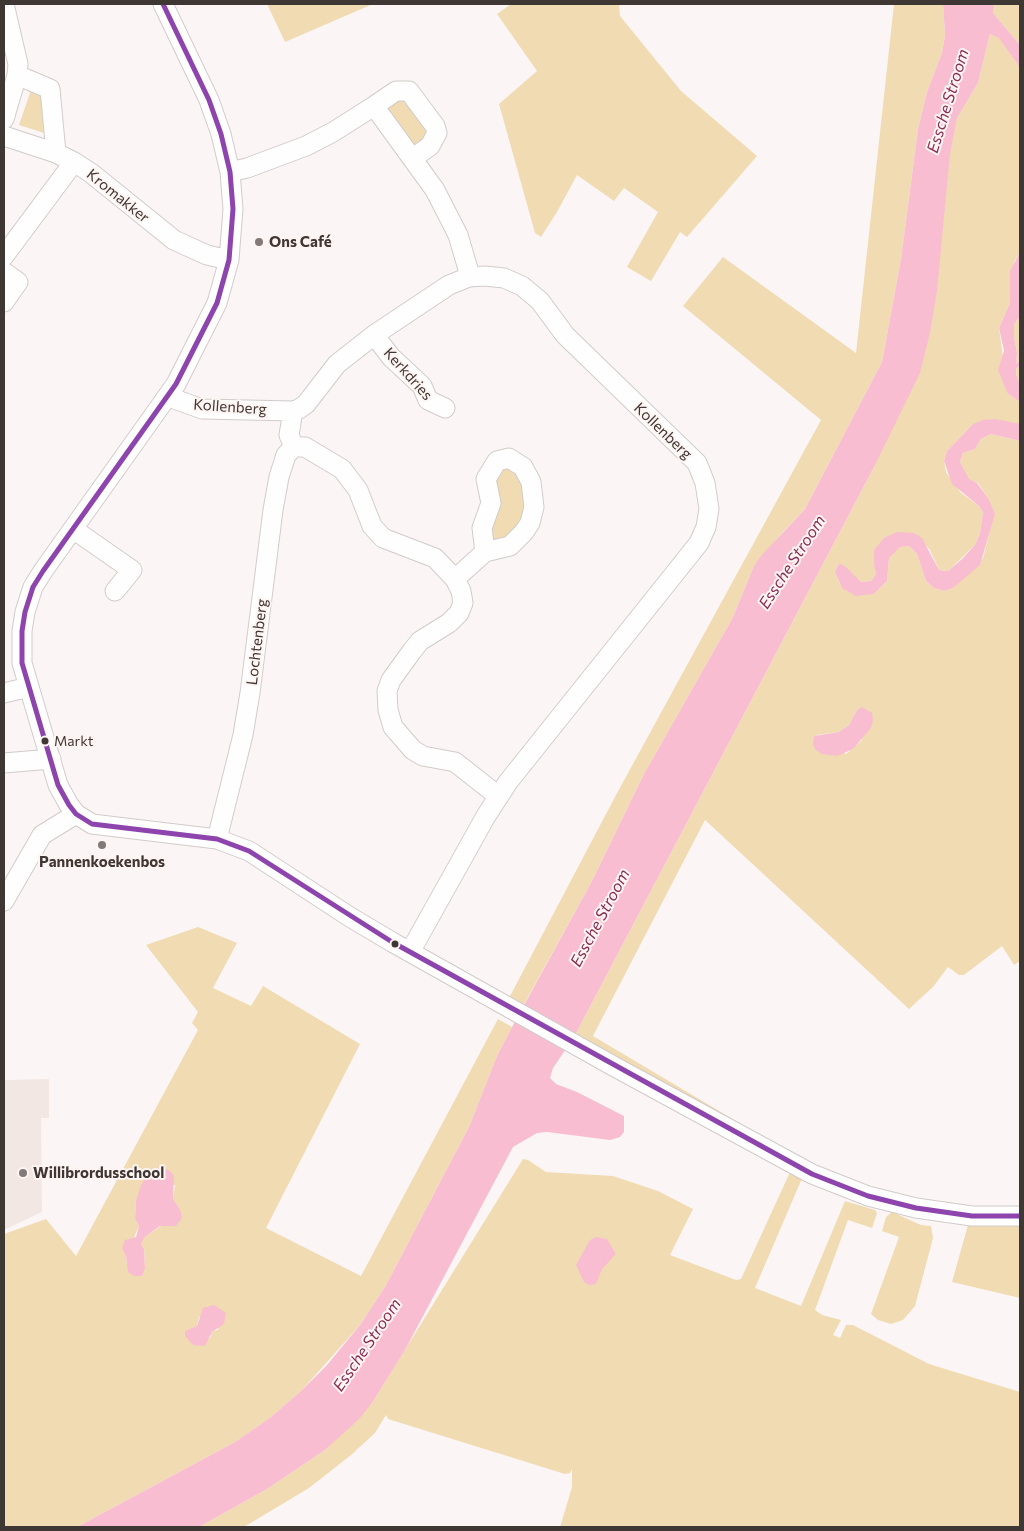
<!DOCTYPE html>
<html>
<head>
<meta charset="utf-8">
<style>
  body { margin:0 }
  #map { position:relative; width:1024px; height:1531px; overflow:hidden; background:#fbf6f5; font-family:Commissioner,sans-serif }
  canvas { display:block }
  .frame { position:absolute; inset:0; border:5px solid #3f3734; pointer-events:none }
</style>
</head>
<body>
<div id="map">
<canvas width="1024" height="1531"></canvas>
<div class="frame"></div>
</div>
<script>
const ctx = document.querySelector('canvas').getContext('2d');
ctx.lineJoin = 'round';
function fillPath(path, color) { ctx.fillStyle = color; ctx.fill(path, 'evenodd'); }
const shape = rows => new Path2D(rows.map(r => 'M' + r).join(''));
function trace(path, color, width, dash) { ctx.strokeStyle = color; ctx.lineWidth = width; ctx.lineCap = dash ? 'butt' : 'round'; ctx.setLineDash(dash || []); ctx.stroke(path); }
function write(font, color, halo, rows, align = 'center') {
  ctx.font = font + ' Commissioner,sans-serif'; ctx.lineWidth = 4; ctx.setLineDash([]); ctx.textBaseline = 'middle'; ctx.strokeStyle = halo; ctx.fillStyle = color; for (const [text, x, y, turn = 0] of rows) {
    ctx.save(); ctx.translate(x, y); ctx.rotate((+turn || 0) * Math.PI / 180); ctx.textAlign = isNaN(turn) ? turn : align; if (halo) ctx.strokeText(text, 0, 0); ctx.fillText(text, 0, 0); ctx.restore();
  }
}
const built = shape([
  [49,1079,49,1118,41,1118,42,1212,4,1230,4,1080]
]);
const green = shape([
  [267,4,373,4,285,42],
  [511,4,619,4,620,16,681,91,757,156,687,237,680,232,651,281,627,267,658,212,624,188,614,201,577,175,557,212,541,237,535,233,499,104,537,71,497,14],
  [894,4,943,4,945,35,942,53,927,92,918,129,901,259,882,362,805,509,782,533,753,568,733,617,644,774,592,881,523,1006,509,998,616,795,821,420,683,306,723,257,856,353],
  [994,4,1020,4,1020,45,992,12],
  [990,34,999,37,1020,68,1020,252,1014,262,1010,303,999,328,1008,394,1020,402,1020,424,973,424,947,451,944,461,946,472,960,492,979,506,983,512,980,533,975,545,948,571,939,570,930,550,914,533,874,566,876,574,871,581,861,582,839,563,835,572,842,588,874,594,887,581,889,558,895,550,900,547,909,546,917,554,926,581,934,588,944,591,953,588,983,558,990,531,988,498,978,483,969,480,964,473,960,462,963,453,975,449,981,439,991,434,1020,441,1020,961,1014,965,1002,946,964,975,959,975,948,967,933,987,909,1009,705,820,593,1036,736,1121,702,1108,574,1037,874,467,957,118,978,83],
  [857,710,862,740,846,754,816,735,839,732,849,725],
  [31,90,41,93,44,133,19,125],
  [405,98,430,134,416,146,412,146,387,110,389,104],
  [1020,316,1020,384,1016,374,1017,352,1014,337,1014,325],
  [503,463,522,475,526,520,500,544,488,539,495,482],
  [198,927,237,943,213,988,251,1006,263,986,360,1044,266,1228,361,1276,498,1019,512,1027,497,1056,469,1127,385,1287,360,1325,302,1390,271,1417,235,1442,77,1527,4,1527,4,1234,46,1219,76,1256,198,1030,192,1023,198,1012,146,945],
  [175,1185,173,1199,180,1209,176,1226,161,1226,145,1237,141,1244,144,1249,145,1268,127,1265,126,1256,139,1226,135,1219,136,1201],
  [199,1317,219,1329,212,1332,210,1338,193,1345,190,1339,190,1330,197,1326],
  [523,1159,528,1160,546,1172,613,1176,658,1191,693,1209,670,1255,736,1280,741,1279,791,1170,803,1176,755,1288,801,1306,845,1201,875,1210,877,1213,872,1228,848,1220,815,1310,822,1315,841,1320,833,1335,840,1338,846,1325,853,1325,929,1364,1020,1392,1020,1527,560,1527,572,1487,572,1469,570,1473,565,1474,388,1419,386,1415,375,1433,351,1455,309,1488,249,1524,243,1527,199,1527,267,1489,325,1450,372,1403],
  [892,1212,921,1225,931,1226,933,1238,915,1306,903,1320,891,1324,878,1320,871,1314,899,1237,882,1231,886,1217],
  [968,1225,1020,1225,1020,1298,952,1282]
]);
const water = shape([
  [943,4,994,4,993,13,1020,45,1020,68,999,38,990,34,978,83,957,118,950,154,937,291,930,333,920,373,874,467,574,1037,553,1068,550,1078,556,1084,577,1092,624,1116,624,1132,620,1137,610,1140,547,1132,537,1133,513,1147,405,1350,372,1403,359,1419,325,1450,267,1489,199,1527,77,1527,235,1442,271,1417,302,1390,327,1365,360,1325,385,1287,469,1127,497,1056,512,1027,592,881,644,774,733,617,753,568,760,557,805,509,882,362,901,259,918,129,927,92,942,53,945,35],
  [1020,252,1020,316,1014,325,1014,337,1017,352,1016,374,1020,384,1020,402,1008,394,998,370,1004,351,999,328,1010,303,1010,271],
  [996,419,1020,424,1020,441,991,434,981,439,975,449,963,453,960,462,969,479,977,483,988,498,995,514,980,565,953,588,944,591,934,588,926,581,917,554,909,546,900,547,889,558,887,581,874,594,856,596,842,588,835,572,839,563,846,567,861,582,871,581,876,574,874,566,874,550,884,538,897,532,914,533,922,538,939,570,948,571,962,559,975,545,980,533,983,512,979,506,952,484,944,461,947,451,973,424,983,420],
  [862,707,872,713,873,720,871,728,853,749,837,756,822,754,816,750,813,745,814,736,839,732,849,725,857,710],
  [161,1167,170,1171,174,1176,173,1199,180,1209,182,1218,176,1226,160,1226,145,1237,141,1244,144,1249,145,1268,142,1276,134,1276,128,1272,126,1256,122,1248,125,1240,136,1237,139,1226,135,1219,136,1201,141,1185,152,1169],
  [596,1237,607,1239,616,1254,602,1269,596,1284,589,1285,584,1282,576,1265,590,1240],
  [214,1305,226,1313,224,1324,212,1332,205,1346,193,1345,185,1336,185,1331,197,1326,203,1308]
]);
const stream = shape([
  [1015,366,1020,364]
]);
const minor = shape([
  [163,4,209,100,221,134,230,172,233,209,229,260,217,303,176,384,43,571,33,587,25,612,22,631,22,663,58,785,69,805,76,814,92,824,217,839,249,851,350,917,392,942,615,1067,812,1174,868,1196,916,1208,972,1216,1020,1216],
  [17,75,50,89,56,153],
  [374,106,396,91,409,91,435,126,437,133,430,146,413,158],
  [4,119,17,75,18,64,4,4],
  [4,136,56,153,74,162,91,173,174,240,207,255,229,260],
  [230,172,247,168,306,146,333,132,374,106,435,190,458,235,468,269],
  [4,256,74,162],
  [4,272,18,282,4,302],
  [374,335,391,357,422,386,428,400,445,408],
  [169,397,202,409,293,411,299,409,306,404,337,364,374,335,449,285,469,277,485,276,504,278,522,286,540,301,565,335,697,463,705,483,709,509,706,527,699,543,508,782,486,816,410,952],
  [293,411,289,435,294,447],
  [294,447,305,447,342,469,358,490,372,526,383,538,435,558,455,579,461,591,463,603,459,613,449,623,420,641,412,651,391,680,387,691,388,710,393,727,413,750,423,756,455,762,498,796],
  [73,529,132,570,115,591],
  [455,579,485,552,482,528,491,503,486,479,497,461,509,458,523,467,531,482,534,507,530,523,524,532,510,546,485,552],
  [4,693,29,687],
  [4,763,51,759],
  [217,839,243,735,250,693,273,510,279,477,286,455,294,447],
  [4,901,42,835,76,814]
]);
const bus1 = shape([
  [163,4,209,100,221,134,230,172,233,209,229,260,217,303,176,384,43,571,33,587,25,612,22,631,22,663,58,785,69,805,76,814,92,824,217,839,249,851,392,942,812,1174,868,1196,916,1208,972,1216,1020,1216]
]);
const markers = [
  [259,242,5,"#817a78"],
  [45,741,4.5,"#3f3734"],
  [102,845,5,"#817a78"],
  [395,944,4.5,"#3f3734"],
  [23,1173,5,"#817a78"]
];
const busNames = [
  ["Markt",54,741]
];
const streetNames = [
  ["Kromakker",118,196,39],
  ["Kerkdries",408,374,48],
  ["Kollenberg",230,407,4],
  ["Kollenberg",663,431,44],
  ["Lochtenberg",257,642,-83]
];
const poiNames = [
  ["Ons Café",269,242],
  ["Pannenkoekenbos",102,862,"center"],
  ["Willibrordusschool",33,1173]
];
const waterNames = [
  ["Essche Stroom",948,101,-73],
  ["Essche Stroom",792,562,-57],
  ["Essche Stroom",600,918,-62],
  ["Essche Stroom",367,1345,-56]
];
fillPath(built, '#f3e7e4');
fillPath(green, '#f1dbb2');
fillPath(water, '#f9bdd1');
trace(stream, '#f9bdd1', 4);
trace(minor, '#d2cbc9', 21);
trace(minor, '#fefefe', 19);
trace(bus1, '#8e44ad', 5);
for (const [x, y, r, color] of markers) { const dot = new Path2D(); dot.arc(x, y, r, 0, 2 * Math.PI); ctx.fillStyle = color; ctx.fill(dot); trace(dot, '#fef5f2', 2); }
write('14px', '#3f3734', '#fef5f2', busNames, 'left');
write('15px', '#3f3734', '#fef5f2', streetNames);
write('bold 15px', '#3f3734', '#fef5f2', poiNames, 'left');
write('italic 16px', '#892b54', '#fef5f2', waterNames);
</script>
</body>
</html>
